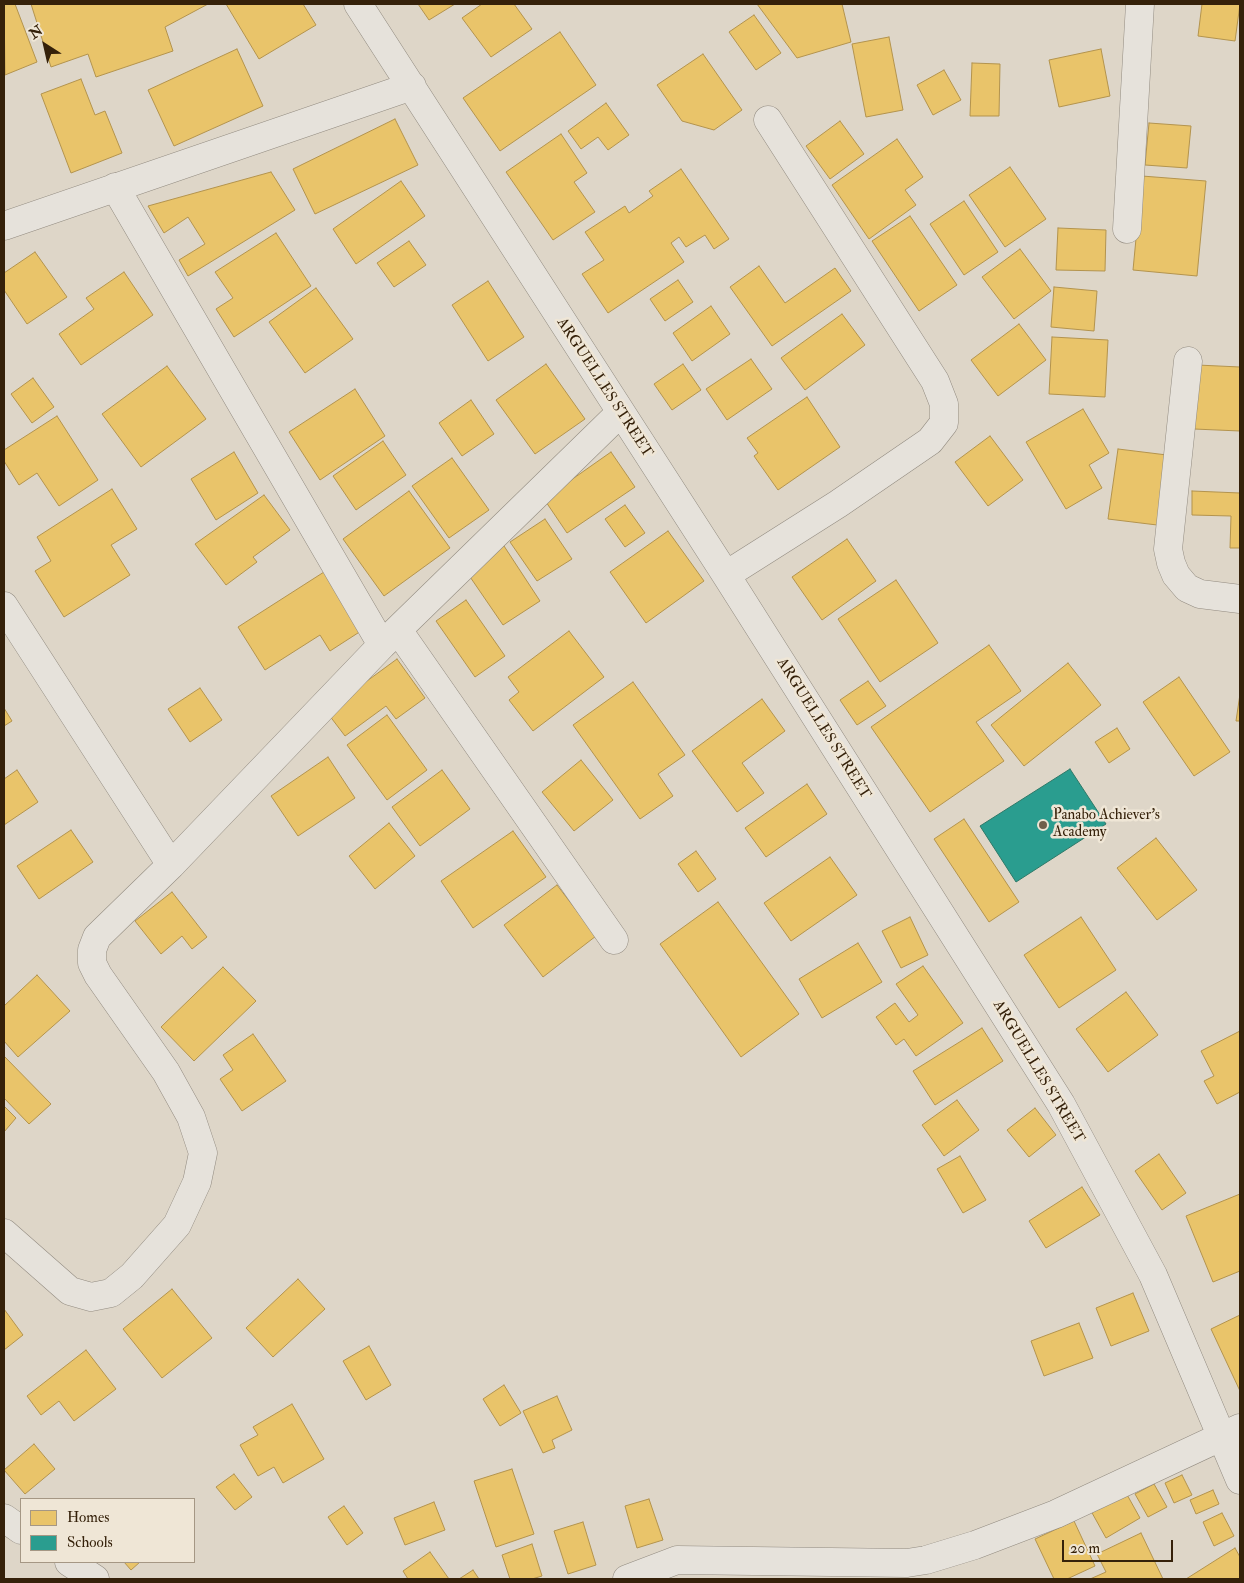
<!DOCTYPE html>
<html>
<head>
<meta charset="utf-8">
<style>
  body { margin:0 }
  #map { position:relative; width:1244px; height:1583px; overflow:hidden; background:#ded6c8; font-family:"IM FELL Double Pica",serif }
  canvas { display:block }
  .frame { position:absolute; inset:0; border:5px solid #35210a; pointer-events:none }
  .legend { position:absolute; left:20px; top:1498px; width:175px; height:65px; box-sizing:border-box; background:#efe6d6; border:1px solid #a59784; margin:0; padding:6px 9px; list-style:none; font-size:15px; color:#35210a }
  .legend li { display:flex; align-items:center; gap:10px; height:25px }
  .legend b { width:25px; border:1px solid #a59784 }
  .north { position:absolute; left:20px; top:20px; width:50px; height:50px; -webkit-text-stroke:4px #efe6d6; paint-order:stroke; rotate:325deg; font-size:14px; font-weight:700; line-height:20px; text-align:center; color:#35210a }
  .north::after { content:''; display:block; margin:auto; width:18px; height:22px; background:#35210a; clip-path:polygon(50% 0,100% 100%,50% 72%,0 100%) }
  .scale { position:absolute; left:1062px; top:1540px; width:111px; height:22px; box-sizing:border-box; border:2px solid #35210a; border-top:0; padding-left:6px; font-size:15px; line-height:18px; white-space:nowrap; color:#35210a; -webkit-text-stroke:4px #efe6d6; paint-order:stroke }
</style>
</head>
<body>
<div id="map">
<canvas width="1244" height="1583"></canvas>
<div class="frame"></div>
<ul class="legend">
<li><b style="height:14px;background:#e9c46a"></b>Homes</li>
<li><b style="height:14px;background:#2a9d8f"></b>Schools</li>
</ul>
<div class="north">N</div>
<div class="scale">20 m</div>
</div>
<script>
const ctx = document.querySelector('canvas').getContext('2d');
ctx.lineJoin = 'round';
function fillPath(path, color) { ctx.fillStyle = color; ctx.fill(path, 'evenodd'); }
const shape = rows => new Path2D(rows.map(r => 'M' + r).join(''));
function trace(path, color, width, dash) { ctx.strokeStyle = color; ctx.lineWidth = width; ctx.lineCap = dash ? 'butt' : 'round'; ctx.setLineDash(dash || []); ctx.stroke(path); }
function write(font, color, halo, rows, align = 'center') {
  ctx.font = font + ' "IM FELL Double Pica",serif'; ctx.lineWidth = 5; ctx.setLineDash([]); ctx.textBaseline = 'middle'; ctx.strokeStyle = halo; ctx.fillStyle = color; for (const [text, x, y, turn = 0] of rows) {
    ctx.save(); ctx.translate(x, y); ctx.rotate((+turn || 0) * Math.PI / 180); ctx.textAlign = isNaN(turn) ? turn : align; if (halo) ctx.strokeText(text, 0, 0); ctx.fillText(text, 0, 0); ctx.restore();
  }
}
const homes = shape([
  [4,4,15,4,37,62,5,75,4,4],
  [31,4,208,4,165,27,173,51,96,77,88,54,51,67,31,4],
  [226,4,303,4,316,25,259,59,226,4],
  [418,4,455,4,429,20,418,4],
  [482,4,514,4,532,29,491,57,462,18,482,4],
  [757,4,842,4,851,42,797,58,757,4],
  [1202,4,1240,4,1235,41,1198,36,1202,4],
  [754,15,781,53,756,70,729,32,754,15],
  [560,32,596,85,500,151,463,98,560,32],
  [889,37,903,110,866,117,852,44,889,37],
  [237,49,263,106,174,146,148,90,237,49],
  [1101,49,1110,96,1059,107,1049,60,1101,49],
  [703,54,742,110,714,130,682,121,657,85,703,54],
  [972,63,1000,64,999,116,970,116,972,63],
  [944,70,961,100,933,115,917,85,944,70],
  [81,79,95,115,105,111,122,153,71,173,41,94,81,79],
  [606,103,629,135,608,150,598,137,581,149,568,131,606,103],
  [395,119,418,165,315,214,293,169,395,119],
  [840,121,864,154,830,179,806,146,840,121],
  [1149,123,1191,126,1187,168,1145,165,1149,123],
  [561,134,587,173,574,182,595,212,553,240,506,172,561,134],
  [897,139,923,177,905,190,916,205,869,239,832,185,897,139],
  [1010,167,1046,219,1005,247,969,195,1010,167],
  [681,169,729,239,714,249,705,235,686,247,679,237,671,243,684,262,608,313,582,274,604,260,585,232,625,206,629,213,653,196,649,191,681,169],
  [271,172,295,210,188,276,179,260,205,244,188,217,164,233,148,206,271,172],
  [1142,176,1206,181,1197,276,1133,270,1142,176],
  [401,181,425,216,356,264,333,229,401,181],
  [964,201,998,252,964,275,930,224,964,201],
  [910,216,957,285,919,311,872,241,910,216],
  [1058,228,1106,230,1105,271,1056,270,1058,228],
  [276,233,311,286,234,337,216,309,233,298,215,272,276,233],
  [409,241,426,265,394,287,377,263,409,241],
  [1020,249,1051,291,1014,319,982,277,1020,249],
  [35,252,67,297,27,324,4,290,4,273,35,252],
  [759,266,785,303,835,268,851,291,772,346,730,287,759,266],
  [124,272,153,315,81,365,59,334,94,309,86,298,124,272],
  [678,280,693,302,665,321,650,299,678,280],
  [488,281,524,337,488,361,452,305,488,281],
  [1054,287,1097,291,1094,331,1051,327,1054,287],
  [316,288,353,339,305,373,269,322,316,288],
  [711,306,730,334,692,361,673,333,711,306],
  [842,314,865,345,805,390,781,358,842,314],
  [1019,324,1046,360,998,396,971,360,1019,324],
  [1052,337,1108,340,1105,397,1049,394,1052,337],
  [751,359,772,389,727,420,706,389,751,359],
  [546,364,585,419,535,454,496,400,546,364],
  [683,364,701,390,672,410,654,384,683,364],
  [1197,365,1240,367,1240,431,1194,429,1197,365],
  [167,366,206,419,141,467,102,414,167,366],
  [33,378,54,407,32,423,11,394,33,378],
  [355,389,385,436,320,480,289,432,355,389],
  [807,397,840,447,778,490,754,456,758,453,747,438,807,397],
  [471,400,494,434,462,456,439,423,471,400],
  [1083,409,1109,453,1089,465,1102,488,1066,509,1026,442,1083,409],
  [57,416,98,480,59,506,37,473,19,485,4,461,4,450,57,416],
  [990,436,1023,480,988,506,955,462,990,436],
  [383,441,406,475,356,510,333,476,383,441],
  [1118,449,1167,455,1157,525,1108,519,1118,449],
  [234,452,258,493,216,520,191,479,234,452],
  [611,452,635,487,567,533,544,499,611,452],
  [452,458,489,510,449,538,412,486,452,458],
  [112,489,137,529,111,545,130,575,64,617,35,571,51,561,37,537,112,489],
  [409,491,450,548,384,596,343,539,409,491],
  [1192,491,1240,493,1240,548,1230,548,1231,516,1192,515,1192,491],
  [264,495,290,530,253,557,257,562,226,585,195,544,264,495],
  [625,505,645,533,625,547,605,519,625,505],
  [545,519,572,559,537,581,510,542,545,519],
  [668,531,704,581,646,623,610,572,668,531],
  [847,539,876,581,822,620,792,577,847,539],
  [504,546,540,601,503,625,466,571,504,546],
  [324,572,361,631,330,651,320,635,265,670,238,627,324,572],
  [896,580,938,643,880,682,838,619,896,580],
  [466,600,505,656,475,677,436,621,466,600],
  [569,631,604,677,533,731,509,700,519,692,508,677,569,631],
  [989,645,1021,691,976,722,1004,761,930,812,871,727,989,645],
  [397,659,425,698,396,719,386,706,345,736,326,711,397,659],
  [1068,663,1101,705,1024,766,991,725,1068,663],
  [1179,677,1230,752,1194,776,1143,702,1179,677],
  [868,681,886,706,857,725,840,700,868,681],
  [633,682,685,755,658,774,673,796,640,819,573,725,633,682],
  [200,688,222,720,190,742,168,709,200,688],
  [1240,694,1240,721,1236,721,1240,694],
  [762,699,785,731,742,763,764,793,737,812,692,751,762,699],
  [4,708,12,721,4,726,4,708],
  [387,715,427,770,387,800,347,745,387,715],
  [1117,728,1130,749,1109,763,1095,742,1117,728],
  [328,757,355,798,298,836,271,796,328,757],
  [581,760,613,800,574,831,542,792,581,760],
  [17,770,38,802,4,825,4,779,17,770],
  [442,770,470,809,420,846,392,807,442,770],
  [807,784,827,814,766,857,745,828,807,784],
  [964,819,1019,902,989,922,934,839,964,819],
  [389,823,415,856,375,889,349,856,389,823],
  [71,830,93,862,39,899,17,866,71,830],
  [513,831,546,877,473,928,441,881,513,831],
  [1156,838,1197,890,1157,920,1117,868,1156,838],
  [696,851,716,879,698,892,678,864,696,851],
  [830,857,857,895,791,941,764,903,830,857],
  [557,885,596,936,543,977,504,925,557,885],
  [172,892,207,937,192,949,182,936,161,954,135,921,172,892],
  [718,902,799,1014,741,1057,660,944,718,902],
  [910,917,928,955,901,968,882,931,910,917],
  [1081,917,1116,970,1059,1008,1024,955,1081,917],
  [858,943,882,982,822,1018,799,979,858,943],
  [923,966,963,1023,916,1056,904,1039,896,1045,876,1017,895,1003,909,1022,918,1015,896,984,923,966],
  [223,967,256,1001,194,1061,161,1027,223,967],
  [37,975,70,1011,18,1057,4,1041,4,1006,37,975],
  [1126,992,1158,1035,1108,1072,1076,1029,1126,992],
  [982,1028,1003,1061,935,1105,913,1071,982,1028],
  [1240,1031,1240,1092,1217,1104,1204,1081,1214,1076,1201,1051,1240,1031],
  [253,1034,286,1081,242,1111,220,1079,233,1070,223,1055,253,1034],
  [4,1056,51,1104,29,1124,4,1098,4,1056],
  [957,1100,979,1130,944,1156,922,1125,957,1100],
  [4,1106,16,1118,4,1132,4,1106],
  [1035,1108,1056,1135,1029,1157,1007,1130,1035,1108],
  [1159,1154,1186,1193,1162,1210,1135,1171,1159,1154],
  [960,1156,986,1200,963,1213,937,1169,960,1156],
  [1082,1187,1100,1215,1046,1248,1029,1221,1082,1187],
  [1240,1194,1240,1271,1213,1282,1186,1216,1240,1194],
  [298,1279,325,1309,273,1357,246,1328,298,1279],
  [172,1289,212,1338,162,1378,123,1329,172,1289],
  [1133,1293,1149,1331,1111,1346,1096,1308,1133,1293],
  [4,1309,23,1335,4,1350,4,1309],
  [1240,1315,1240,1391,1211,1329,1240,1315],
  [1079,1323,1093,1358,1044,1376,1031,1341,1079,1323],
  [369,1346,391,1385,366,1400,343,1361,369,1346],
  [86,1350,116,1389,74,1421,59,1401,41,1415,27,1396,86,1350],
  [504,1385,521,1413,500,1426,483,1399,504,1385],
  [557,1396,572,1430,552,1440,555,1448,543,1453,523,1411,557,1396],
  [292,1404,324,1459,283,1483,274,1467,258,1476,240,1445,258,1435,253,1427,292,1404],
  [34,1444,55,1469,25,1494,4,1470,34,1444],
  [512,1469,534,1534,496,1547,474,1481,512,1469],
  [234,1474,252,1497,235,1510,216,1487,234,1474],
  [1182,1475,1192,1495,1174,1503,1165,1483,1182,1475],
  [1154,1484,1167,1507,1148,1517,1135,1494,1154,1484],
  [1213,1490,1219,1504,1196,1514,1190,1500,1213,1490],
  [1125,1491,1140,1518,1106,1538,1091,1511,1125,1491],
  [649,1499,663,1540,637,1548,625,1506,649,1499],
  [434,1502,445,1530,405,1545,394,1518,434,1502],
  [344,1506,363,1533,347,1545,328,1517,344,1506],
  [1222,1513,1234,1536,1214,1546,1203,1522,1222,1513],
  [1074,1521,1095,1566,1067,1579,1054,1579,1035,1539,1074,1521],
  [583,1522,596,1565,568,1574,554,1531,583,1522],
  [1141,1533,1163,1579,1090,1579,1106,1572,1097,1554,1141,1533],
  [532,1544,542,1576,532,1579,510,1579,502,1555,532,1544],
  [1235,1548,1240,1557,1240,1579,1186,1579,1235,1548],
  [430,1552,449,1579,408,1579,403,1571,430,1552],
  [124,1562,140,1562,131,1570,124,1562],
  [473,1570,479,1579,459,1579,473,1570]
]);
const schools = shape([
  [1070,769,1106,824,1016,882,980,826,1070,769]
]);
const minor = shape([
  [358,4,726,575,1061,1104,1153,1275,1240,1480],
  [115,187,382,645],
  [4,226,412,86],
  [1127,229,1140,4],
  [1188,361,1168,549,1171,563,1176,575,1187,588,1200,594,1240,599],
  [726,575,838,504,930,441,944,423,944,404,935,381,768,120],
  [4,606,171,865],
  [398,630,614,940],
  [4,1233,70,1291,91,1297,111,1293,132,1276,177,1225,197,1182,203,1153,191,1117,166,1072,98,975,92,963,92,950,97,937,171,865,382,645,620,413],
  [4,1518,21,1530],
  [69,1562,95,1579],
  [627,1579,677,1560,907,1563,926,1560,975,1545,1056,1514,1240,1428]
]);
const markers = [
  [1043,825,5,"#70604c"]
];
const streetNames = [
  ["ARGUELLES STREET",604,388,57],
  ["ARGUELLES STREET",823,729,58],
  ["ARGUELLES STREET",1038,1072,59]
];
const poiNames = [
  ["Panabo Achiever's",1053,816],
  ["Academy",1053,833]
];
fillPath(homes, '#e9c46a');
trace(homes, '#b3934d', 1);
fillPath(schools, '#2a9d8f');
trace(schools, '#2d7867', 1);
trace(minor, '#928b80', 29);
trace(minor, '#e6e2db', 28);
for (const [x, y, r, color] of markers) { const dot = new Path2D(); dot.arc(x, y, r, 0, 2 * Math.PI); ctx.fillStyle = color; ctx.fill(dot); trace(dot, '#efe6d6', 2); }
write('15px', '#35210a', '#efe6d6', streetNames);
write('15px', '#35210a', '#efe6d6', poiNames, 'left');
</script>
</body>
</html>
